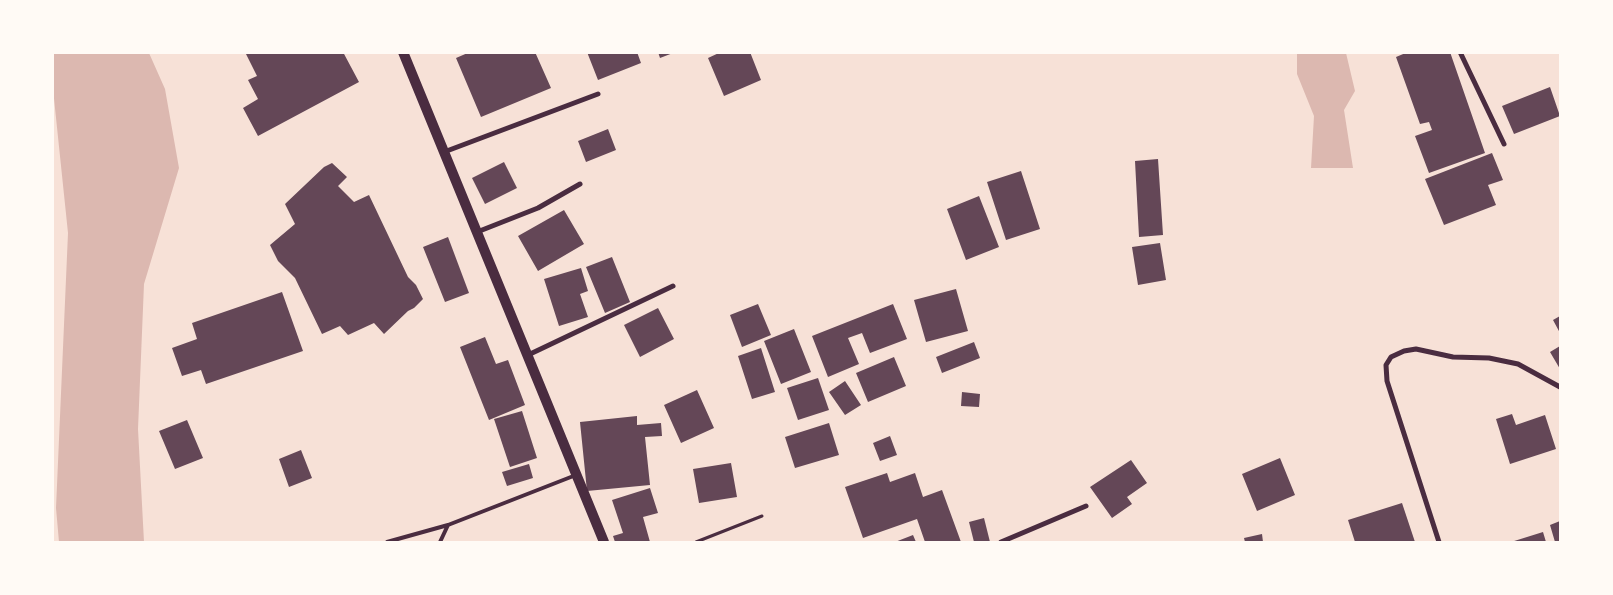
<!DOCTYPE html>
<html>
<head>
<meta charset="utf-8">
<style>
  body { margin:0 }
  #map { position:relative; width:1613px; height:595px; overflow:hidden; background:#f7e1d7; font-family:"Roboto Serif",serif }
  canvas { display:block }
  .frame { position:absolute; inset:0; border:54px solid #fffaf5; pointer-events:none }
</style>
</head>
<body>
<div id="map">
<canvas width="1613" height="595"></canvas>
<div class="frame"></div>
</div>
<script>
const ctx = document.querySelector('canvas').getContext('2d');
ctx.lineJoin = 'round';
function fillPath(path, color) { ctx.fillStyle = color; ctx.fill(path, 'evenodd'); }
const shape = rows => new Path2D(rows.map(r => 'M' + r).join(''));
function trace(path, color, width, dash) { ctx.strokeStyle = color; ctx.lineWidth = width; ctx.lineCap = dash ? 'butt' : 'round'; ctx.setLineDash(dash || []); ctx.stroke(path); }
const water = shape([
  [52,53,149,53,165,89,179,168,144,284,138,429,144,542,59,542,56,508,68,233,53,89],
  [1297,53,1346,53,1355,91,1344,110,1353,168,1311,168,1314,116,1297,74]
]);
const building = shape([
  [249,52,343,52,359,82,258,136,243,108,258,99,248,80,257,76,246,54],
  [470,52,535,52,551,88,481,117,456,58],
  [587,52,637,52,641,63,598,80],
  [658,52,673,52,673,53,660,58],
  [721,52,750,52,761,80,724,96,708,58],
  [1408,52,1450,52,1485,153,1429,173,1415,136,1432,130,1429,122,1420,124,1396,57],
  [1550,87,1560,116,1514,134,1502,106],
  [608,129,616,150,586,162,578,141],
  [1492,153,1503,180,1488,185,1496,205,1444,225,1425,179],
  [1158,159,1163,235,1139,237,1135,161],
  [504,162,517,188,485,204,472,178],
  [332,163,347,177,338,186,354,202,369,195,408,277,416,285,423,299,414,308,408,311,384,334,374,323,348,335,340,326,322,334,295,278,278,261,270,245,295,224,285,204,324,167],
  [1021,171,1040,229,1006,240,987,182],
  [979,196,999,247,966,260,947,209],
  [564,210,584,244,538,271,518,236],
  [448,237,469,293,445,302,423,247],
  [1160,243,1166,280,1138,285,1132,247],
  [612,257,630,302,605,313,586,267],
  [581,268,588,291,580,294,588,317,559,326,544,279],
  [956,289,968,331,926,342,914,300],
  [282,292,303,351,206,384,201,370,182,376,172,348,197,339,192,323],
  [758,304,771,335,742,347,730,315],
  [893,304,907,339,870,353,862,333,848,338,859,364,828,377,812,336],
  [658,308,674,339,640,357,624,325],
  [1560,316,1560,333,1553,320],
  [794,329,811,372,781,384,764,341],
  [485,337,496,364,508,360,525,405,489,420,460,347],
  [974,342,980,358,942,373,936,357],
  [1560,346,1560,369,1550,352],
  [761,348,775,392,752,399,738,356],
  [894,357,906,386,868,402,856,373],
  [818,378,829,410,798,420,787,388],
  [845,381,861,405,845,415,829,392],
  [697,390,714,428,681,443,664,405],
  [962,392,980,394,979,407,961,406],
  [522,411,537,458,510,467,494,419],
  [1512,414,1516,425,1545,415,1556,449,1510,464,1496,419],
  [637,416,637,425,661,423,662,436,645,437,650,485,587,491,580,422],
  [187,420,203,458,175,469,159,431],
  [829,423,839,455,795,468,785,437],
  [890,436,897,455,880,461,873,443],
  [301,450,312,478,289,487,279,459],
  [1280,458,1295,495,1257,511,1242,474],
  [1131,460,1147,483,1127,497,1132,504,1112,518,1090,487],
  [731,463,737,497,699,503,693,469],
  [529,464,533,478,507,486,502,472],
  [887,473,890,482,915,473,923,497,942,490,961,542,925,542,917,519,863,538,845,487],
  [650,488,658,513,643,517,650,542,615,542,613,536,623,533,612,500],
  [1402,503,1415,542,1355,542,1348,520],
  [984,518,990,542,974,542,969,522],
  [1560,521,1560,542,1555,542,1550,525],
  [1543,532,1546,542,1511,542],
  [1262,534,1263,542,1245,542,1244,538],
  [913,535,916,542,895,542]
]);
const path = shape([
  [696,542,762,516]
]);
const service = shape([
  [387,542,448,525],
  [440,542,448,525,576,475]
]);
const minor = shape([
  [1460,52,1504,144],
  [444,152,598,94],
  [477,232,538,208,580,184],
  [528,355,673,286],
  [1001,542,1086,506],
  [1439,542,1387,381,1386,365,1391,357,1404,351,1416,349,1453,357,1489,358,1518,364,1560,387]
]);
const secondary = shape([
  [403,52,604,542]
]);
fillPath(water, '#dcb8b0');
fillPath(building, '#644757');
trace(path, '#4a2c40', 3);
trace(service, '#4a2c40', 4);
trace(minor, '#4a2c40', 5);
trace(secondary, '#4a2c40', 10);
</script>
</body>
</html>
